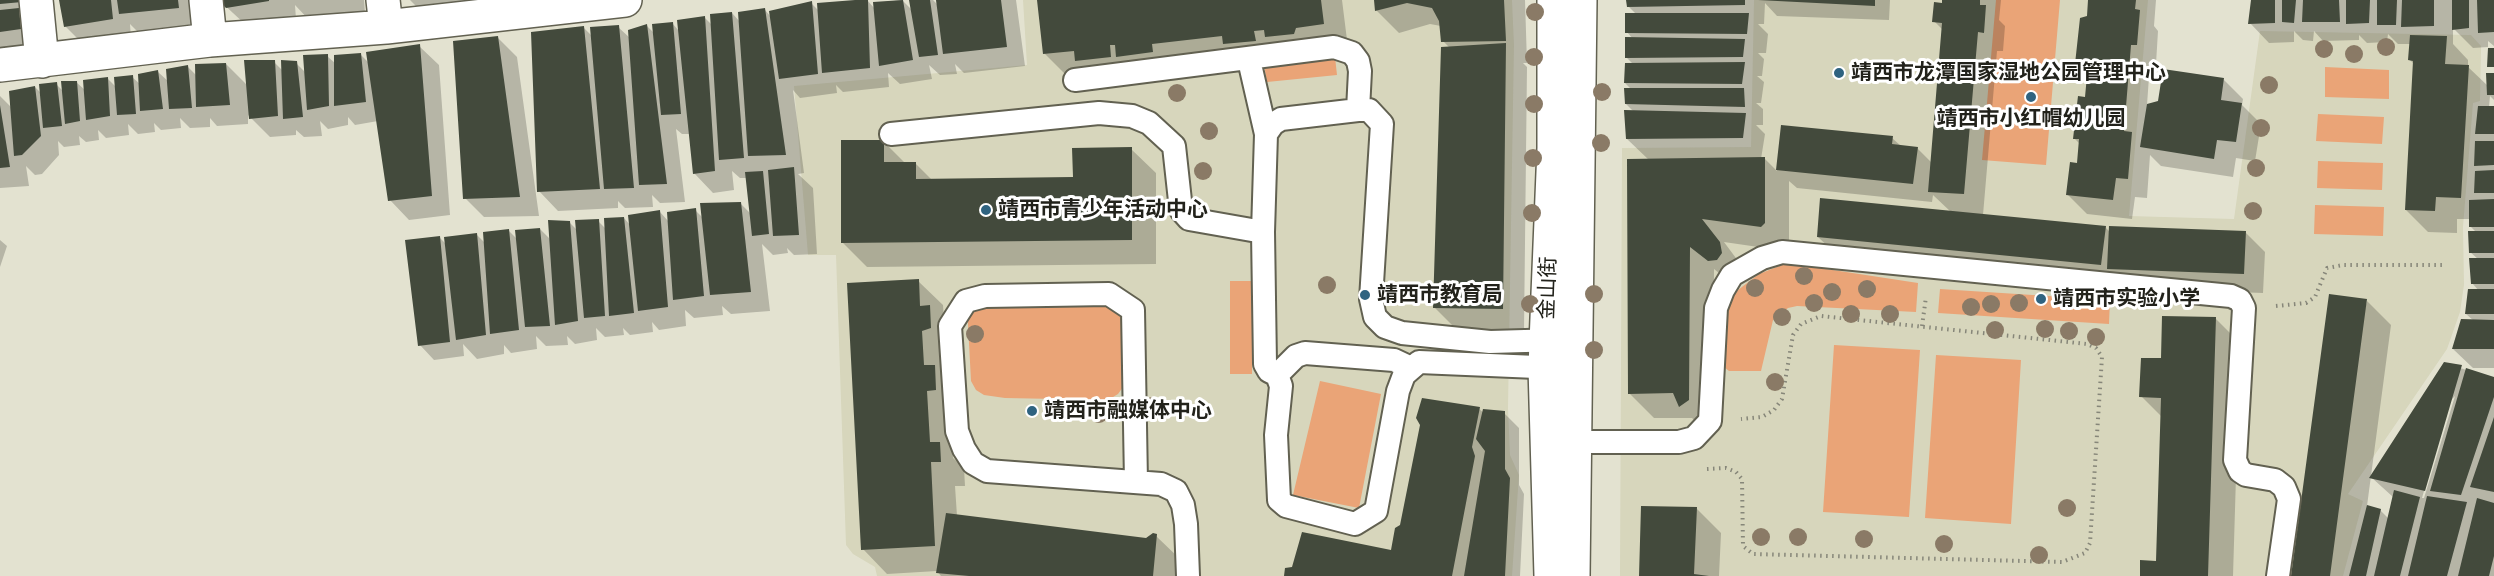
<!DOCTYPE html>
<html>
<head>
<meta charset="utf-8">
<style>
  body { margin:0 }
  canvas { display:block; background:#e3e2d0 }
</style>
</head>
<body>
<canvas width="2494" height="576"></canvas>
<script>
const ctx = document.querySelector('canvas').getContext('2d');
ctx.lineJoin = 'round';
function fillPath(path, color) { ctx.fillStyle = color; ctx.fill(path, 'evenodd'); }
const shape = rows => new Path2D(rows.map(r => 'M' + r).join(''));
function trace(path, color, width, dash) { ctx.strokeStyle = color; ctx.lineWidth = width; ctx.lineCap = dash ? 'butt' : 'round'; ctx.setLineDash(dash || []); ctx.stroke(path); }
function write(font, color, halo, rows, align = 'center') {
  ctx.font = font + ' Cabin,"Noto Sans SC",sans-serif'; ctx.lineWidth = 6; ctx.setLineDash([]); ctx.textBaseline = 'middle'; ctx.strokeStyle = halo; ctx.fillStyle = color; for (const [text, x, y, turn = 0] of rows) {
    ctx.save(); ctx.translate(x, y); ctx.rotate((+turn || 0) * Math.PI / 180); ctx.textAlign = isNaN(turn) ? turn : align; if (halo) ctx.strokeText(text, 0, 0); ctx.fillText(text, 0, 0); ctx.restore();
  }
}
const built = shape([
  [1023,0,1512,0,1514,45,1508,408,1510,455,1519,475,1512,576,877,576,875,567,853,554,846,545,836,255,808,255,794,86,1027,65],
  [1754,0,2148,0,2129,216,2234,219,2260,31,2471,35,2481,46,2480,101,2473,103,2463,227,2464,285,2460,312,2447,349,2348,494,2363,501,2343,576,1620,576,1622,148,1751,147]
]);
const green = shape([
  [1996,0,2060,0,2046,165,1982,160],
  [1335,57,1337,75,1267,82,1264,65],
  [2325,67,2389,70,2389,99,2325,97],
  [2318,114,2384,117,2382,144,2316,141],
  [2318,161,2383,163,2382,190,2317,188],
  [2315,205,2384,207,2383,236,2314,234],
  [1787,263,1918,283,1916,312,1797,306,1788,308,1773,320,1761,371,1729,371,1724,367,1726,307,1738,290,1759,274],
  [1230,281,1253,281,1252,374,1230,374],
  [1940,289,2110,300,2109,324,1938,313],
  [1104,299,1123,313,1123,387,1118,394,1108,400,1005,398,984,395,976,390,971,381,968,324,968,314,976,305],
  [1834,345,1920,350,1909,517,1823,512],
  [1936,355,2021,360,2011,524,1925,518],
  [1320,381,1381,394,1359,508,1293,495]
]);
const shadow = shape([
  [0,0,33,0,40,48,0,53],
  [61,0,194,0,189,3,196,10,198,27,139,33,130,24,131,38,84,45,65,26],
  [219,0,364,0,365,13,309,20,295,5,296,19,247,26],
  [410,0,471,0,471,5,421,11],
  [867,0,875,9,875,3,902,0,912,10,911,0,933,0,938,5,938,0,1016,0,1025,66,964,73,955,64,957,74,940,75,929,65,932,79,900,84,888,73,889,87,843,92,836,85,837,93,800,98,793,90,804,173,798,174,813,188,817,254,794,255,787,248,788,253,773,255,762,244,770,311,731,314,722,306,723,315,694,318,685,310,686,326,659,330,652,322,653,332,630,335,623,328,624,335,605,337,596,328,597,340,575,344,567,336,568,345,546,346,536,336,537,349,511,353,504,345,504,354,477,359,463,344,464,356,434,360,420,345,440,238,447,245,476,234,486,244,509,231,517,239,540,229,551,240,570,223,578,231,598,221,606,229,624,218,631,226,660,212,669,222,695,210,703,218,740,203,751,214,747,178,740,178,732,171,734,190,713,193,694,173,690,134,682,134,676,129,685,202,660,203,652,195,653,207,625,208,618,201,618,208,558,211,539,191,583,27,592,36,618,27,630,38,647,26,654,33,672,23,679,31,704,17,712,25,732,13,740,22,765,10,771,17,811,3,819,11],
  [1038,0,1342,0,1348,48,1069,78,1044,53],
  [1376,0,1525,0,1527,63,1523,63,1527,67,1524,331,1457,330,1434,307,1450,48,1443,41,1441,26,1430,24,1399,33,1376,10],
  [1628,0,1890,0,1889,20,1777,16,1765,3,1764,24,1758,24,1768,34,1766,53,1758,53,1764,59,1762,76,1757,76,1764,82,1761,103,1756,103,1763,109,1763,125,1756,125,1765,134,1761,159,1765,159,1777,171,1782,127,1892,138,1901,146,1917,148,1932,163,1943,30,1934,21,1944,0,2001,0,1999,20,2005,26,2003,51,1997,51,1983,215,2105,227,2111,233,2246,233,2265,252,2263,293,2128,288,1838,256,1818,237,1951,212,1933,195,1932,202,1797,188,1789,181,1789,247,1786,251,1724,242,1747,273,1747,278,1742,284,1734,285,1714,269,1713,425,1704,430,1692,418,1654,418,1630,394,1649,160,1627,139,1634,112,1626,104,1632,90,1625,83,1633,64,1627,58,1633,39,1627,32,1636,14,1628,6],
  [2090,0,2156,0,2154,26,2158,31,2156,64,2150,63,2147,105,2224,80,2243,99,2242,105,2261,124,2255,161,2236,158,2233,177,2161,166,2150,155,2147,198,2135,197,2132,219,2087,214,2067,194,2079,165,2080,144,2074,138,2086,99,2088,75,2076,63,2088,17],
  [2252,0,2494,0,2494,46,2488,41,2488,47,2473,48,2453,28,2453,44,2468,60,2468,67,2488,86,2494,74,2494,100,2490,96,2489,107,2494,107,2494,368,2473,368,2453,349,2474,321,2466,314,2479,291,2472,283,2478,259,2470,252,2477,233,2470,226,2471,219,2457,219,2457,233,2428,232,2406,210,2414,64,2410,60,2411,44,2398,44,2388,34,2387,42,2367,43,2359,35,2359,40,2323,41,2314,31,2313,41,2303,40,2294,31,2294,42,2269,43,2250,23],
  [497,37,517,57,539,216,484,217,465,198],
  [419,46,439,65,450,215,409,220,390,200,378,121,355,125,348,117,348,125,328,129,320,121,322,136,304,137,296,130,296,135,270,137,248,115,248,124,217,126,210,118,210,127,190,128,180,118,181,128,161,130,154,123,155,132,138,134,128,124,129,135,106,138,98,130,99,140,86,142,79,136,80,145,64,147,58,141,59,155,42,174,35,175,26,166,29,186,0,188,0,96,12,108,35,87,42,94,56,84,63,91,76,82,85,90,108,79,116,87,132,77,140,84,158,72,169,82,188,67,197,76,226,64,248,86,274,62,283,71,296,63,306,73,327,56,336,64,360,54,369,63],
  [883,141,905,163,915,163,932,180,1074,179,1131,149,1156,173,1156,264,867,267,843,243],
  [0,240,7,246,0,267],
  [918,281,943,305,953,458,964,468,965,486,955,486,957,516,1146,540,1156,536,1181,560,1179,576,941,576,937,571,887,574,863,549],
  [2367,301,2391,325,2367,506,2380,510,2389,519,2393,497,2371,477,2445,363,2494,379,2494,576,2293,576],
  [2455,396,2424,498,2422,498,2450,401],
  [2215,318,2240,343,2233,576,2141,576,2157,563,2162,417,2141,396,2162,359],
  [1479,409,1484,413,1504,413,1519,428,1519,485,1524,494,1520,576,1285,576,1392,552,1401,526],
  [1696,508,1721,533,1719,576,1728,576,1641,576]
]);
const building = shape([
  [0,0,22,0,22,2,0,4],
  [59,0,111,0,113,19,64,27],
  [117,0,178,0,179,8,119,14],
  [218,0,269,0,269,1,226,8],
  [855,0,868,0,870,68,822,73,817,3],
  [903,0,913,60,879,66,873,2],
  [909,0,930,0,938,55,919,57],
  [936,0,1001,0,1007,47,943,54],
  [1037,0,1321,0,1324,24,1296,28,1294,34,1265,37,1264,30,1254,31,1256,41,1223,44,1222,36,1152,44,1153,52,1116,57,1115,45,1110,45,1111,57,1075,61,1074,51,1043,54],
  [1374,0,1504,0,1506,41,1441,42,1439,21,1432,8,1407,3,1375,11],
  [1626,0,1745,0,1745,5,1627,7],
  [1758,0,1875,0,1875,6],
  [1942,0,1980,0,1980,5,1986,5,1984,33,1978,32,1964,194,1928,192,1942,23,1932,22,1934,2,1942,3],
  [2088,0,2136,0,2135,9,2140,10,2137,45,2131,45,2124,131,2132,132,2128,179,2116,178,2113,200,2066,195,2070,162,2077,163,2079,139,2073,139,2078,96,2085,97,2088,65,2075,64,2080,18,2087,16],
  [2251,0,2275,0,2275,23,2248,24],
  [2282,0,2296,0,2294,23,2282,22],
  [2303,0,2339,0,2340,22,2302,22],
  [2346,0,2370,0,2369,23,2346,24],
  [2377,0,2397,0,2396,25,2377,25],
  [2402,0,2434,0,2434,26,2401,27],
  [2452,0,2469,0,2469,28,2452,30],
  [2477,0,2494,0,2494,32,2478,33],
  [812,1,818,74,779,79,769,11],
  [19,8,21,29,0,32,0,10],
  [765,8,786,155,748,156,738,12],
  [732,12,744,158,719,160,710,14],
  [1625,13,1749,13,1747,34,1625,33],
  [705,16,715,171,693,174,677,20],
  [673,22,681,114,661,115,652,24],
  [647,24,667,184,639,185,628,30],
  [619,25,634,188,604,189,590,27],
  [584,26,600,189,537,192,531,32],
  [2410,35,2447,36,2445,64,2469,65,2461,198,2436,197,2435,211,2405,210,2413,61,2408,60],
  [498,36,520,197,463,199,453,41],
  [1625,37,1745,39,1743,57,1625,58],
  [1506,43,1503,309,1433,308,1441,47],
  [420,44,432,196,388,201,366,52],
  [2488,48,2494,48,2494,67,2487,67],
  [361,53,366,102,334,106,334,55],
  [328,54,329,106,307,110,303,55],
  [244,60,275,60,278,116,249,119],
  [281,60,297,61,303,117,283,119],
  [1745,62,1742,84,1624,83,1625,63],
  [226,63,230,105,196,107,195,64],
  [188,65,192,108,169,109,166,69],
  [2163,69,2224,78,2221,100,2242,103,2236,142,2217,140,2214,159,2140,147,2147,104,2158,101],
  [158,70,163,109,140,111,138,74],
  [2486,73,2494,73,2494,95,2487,95],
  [133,75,136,114,117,115,114,77],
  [108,77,110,116,86,120,83,80],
  [61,81,77,81,80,121,65,124],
  [57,82,62,126,43,128,39,84],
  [35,86,41,136,22,155,14,156,9,91],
  [1624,88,1744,88,1745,107,1625,104],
  [0,105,10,167,0,168],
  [2478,106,2494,106,2494,134,2475,134],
  [1624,110,1746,113,1743,138,1626,139],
  [1781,125,1893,136,1892,144,1918,147,1913,184,1776,170],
  [841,140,884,140,884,162,916,162,916,179,1073,177,1072,148,1132,147,1132,240,841,243],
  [2475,141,2494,141,2494,165,2474,166],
  [1765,157,1765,223,1761,227,1702,219,1720,242,1722,253,1717,260,1708,261,1690,247,1689,400,1679,407,1673,393,1628,394,1627,159],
  [794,167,799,235,773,236,768,170],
  [2494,170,2494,193,2474,193,2475,171],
  [763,171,769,234,752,236,745,172],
  [1820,198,2106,226,2101,265,1817,237],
  [2494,199,2494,227,2469,227,2469,200],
  [741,202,751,292,710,295,700,203],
  [696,208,704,296,673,300,667,212],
  [660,210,668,307,638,311,628,215],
  [624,217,634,313,609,316,604,218],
  [599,219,605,316,584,318,575,220],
  [548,220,570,221,578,321,555,325],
  [2109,226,2246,231,2244,274,2107,269],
  [540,228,550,326,525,327,515,230],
  [509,229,519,330,490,334,483,232],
  [2468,231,2494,231,2494,253,2469,253],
  [477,233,486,335,456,340,444,237],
  [440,236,450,342,418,346,405,240],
  [2469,258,2494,258,2494,284,2471,284],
  [919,279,920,306,930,305,931,328,922,331,924,365,935,365,936,390,927,391,930,442,940,442,941,462,931,462,935,546,861,550,847,283],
  [2468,289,2494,289,2494,314,2465,314],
  [2329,294,2367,299,2330,576,2291,576],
  [2162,316,2216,317,2208,576,2140,576,2140,560,2156,561,2161,398,2139,397,2141,358,2161,358],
  [2461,319,2494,320,2494,349,2452,349],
  [2444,362,2462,365,2425,491,2369,478],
  [2466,368,2494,377,2494,397,2461,495,2430,491],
  [1422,398,1480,407,1472,447,1475,456,1452,576,1284,576,1285,568,1292,567,1302,532,1391,550,1395,528,1400,525,1420,425,1416,418],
  [1483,409,1505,411,1505,469,1510,478,1505,576,1464,576,1485,451,1476,439],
  [2494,417,2494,492,2470,487],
  [2394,490,2420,497,2400,576,2374,576],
  [2427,496,2467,502,2447,576,2408,576],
  [2477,498,2494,503,2494,556,2489,576,2458,576],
  [2367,505,2381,509,2366,576,2349,576],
  [1641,506,1697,507,1694,574,1709,576,1639,576],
  [946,513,1146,538,1153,533,1157,534,1153,576,969,576,936,573]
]);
const path = shape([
  [2276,306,2306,303,2315,297,2327,268,2343,265,2445,265],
  [1922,326,1926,297],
  [1707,469,1726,468,1736,472,1742,479,1743,546,1753,554,2062,562,2085,553,2090,543,2102,357,2096,348,2087,344,1821,316,1801,324,1793,335,1782,399,1774,410,1762,417,1741,419]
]);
const lane = shape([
  [1249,60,1266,134],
  [1075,80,1334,47,1352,53,1358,61,1360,71,1358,110],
  [891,134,1099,113,1132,116,1149,123,1174,146,1181,210,1189,219,1263,232],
  [1560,368,1419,362,1404,375,1398,391,1376,511,1355,524,1286,506,1279,500,1276,435,1281,386,1277,375,1269,371,1265,364,1263,232,1266,134,1273,124,1281,119,1358,110,1369,110,1382,124,1371,299,1375,317,1385,327,1402,333,1490,342,1560,340],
  [1277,375,1296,356,1305,353,1394,360,1411,368],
  [1562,442,1679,442,1694,438,1710,421,1716,308,1723,290,1732,275,1762,258,1782,252,2231,296,2240,300,2244,308,2235,460,2240,471,2246,475,2275,480,2284,487,2289,499,2278,576],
  [1136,482,1133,310,1109,294,985,296,966,301,950,326,957,431,964,449,973,463,987,471,1161,484,1176,491,1183,505,1186,524,1188,576]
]);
const street = shape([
  [36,0,42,61],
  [206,0,210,40],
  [383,0,386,27],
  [0,65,210,40,386,27,625,0]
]);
const secondary = shape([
  [1551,576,1545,367,1554,148,1554,0],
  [1573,576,1580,0]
]);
const trees = [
  [1535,12],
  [2386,47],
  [2324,49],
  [2354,54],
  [1534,57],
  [2269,85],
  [1602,92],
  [1177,93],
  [1534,104],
  [2261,128],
  [1209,131],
  [1601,143],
  [1533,158],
  [2256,168],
  [1203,171],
  [2253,211],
  [1532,213],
  [1804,276],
  [1327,285],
  [1755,288],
  [1867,289],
  [1832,292],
  [1594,294],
  [1814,303],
  [2019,303],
  [1530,304],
  [1991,304],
  [1971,307],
  [1851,314],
  [1890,314],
  [1782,317],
  [2045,329],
  [1995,330],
  [2069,331],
  [975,334],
  [2096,337],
  [1594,350],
  [1775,382],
  [1152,406],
  [1099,414],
  [2067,508],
  [1761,537],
  [1798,537],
  [1864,539],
  [1944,544],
  [2039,555]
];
const markers = [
  [1839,73,6,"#2f6380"],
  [2031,97,6,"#2f6380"],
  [986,210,6,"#2f6380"],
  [1365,295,6,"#2f6380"],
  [2041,299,6,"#2f6380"],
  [1032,411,6,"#2f6380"]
];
const poiNames = [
  ["靖西市龙潭国家湿地公园管理中心",1851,73],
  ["靖西市小红帽幼儿园",2031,119,"center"],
  ["靖西市青少年活动中心",998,210],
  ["靖西市教育局",1377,295],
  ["靖西市实验小学",2053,299],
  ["靖西市融媒体中心",1044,411]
];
const streetNames = [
  ["金山街",1548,288,-88]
];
fillPath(built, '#d7d6bc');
fillPath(green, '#eaa477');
fillPath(shadow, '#0003');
fillPath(building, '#434a3c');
trace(lane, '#626151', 26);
trace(street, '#626151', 36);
trace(secondary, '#626151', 36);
trace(path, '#868679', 4, [1.5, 4.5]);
trace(lane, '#fff', 22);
trace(street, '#fff', 33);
trace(secondary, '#fff', 33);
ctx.fillStyle = '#8a7a66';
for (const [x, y] of trees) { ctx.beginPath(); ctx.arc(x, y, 9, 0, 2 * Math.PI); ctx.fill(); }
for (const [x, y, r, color] of markers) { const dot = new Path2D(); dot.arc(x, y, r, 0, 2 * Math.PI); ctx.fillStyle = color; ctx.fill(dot); trace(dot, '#fff', 2); }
write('bold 21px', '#22221b', '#fff', poiNames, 'left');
write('21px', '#22221b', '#fff', streetNames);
</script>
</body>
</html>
